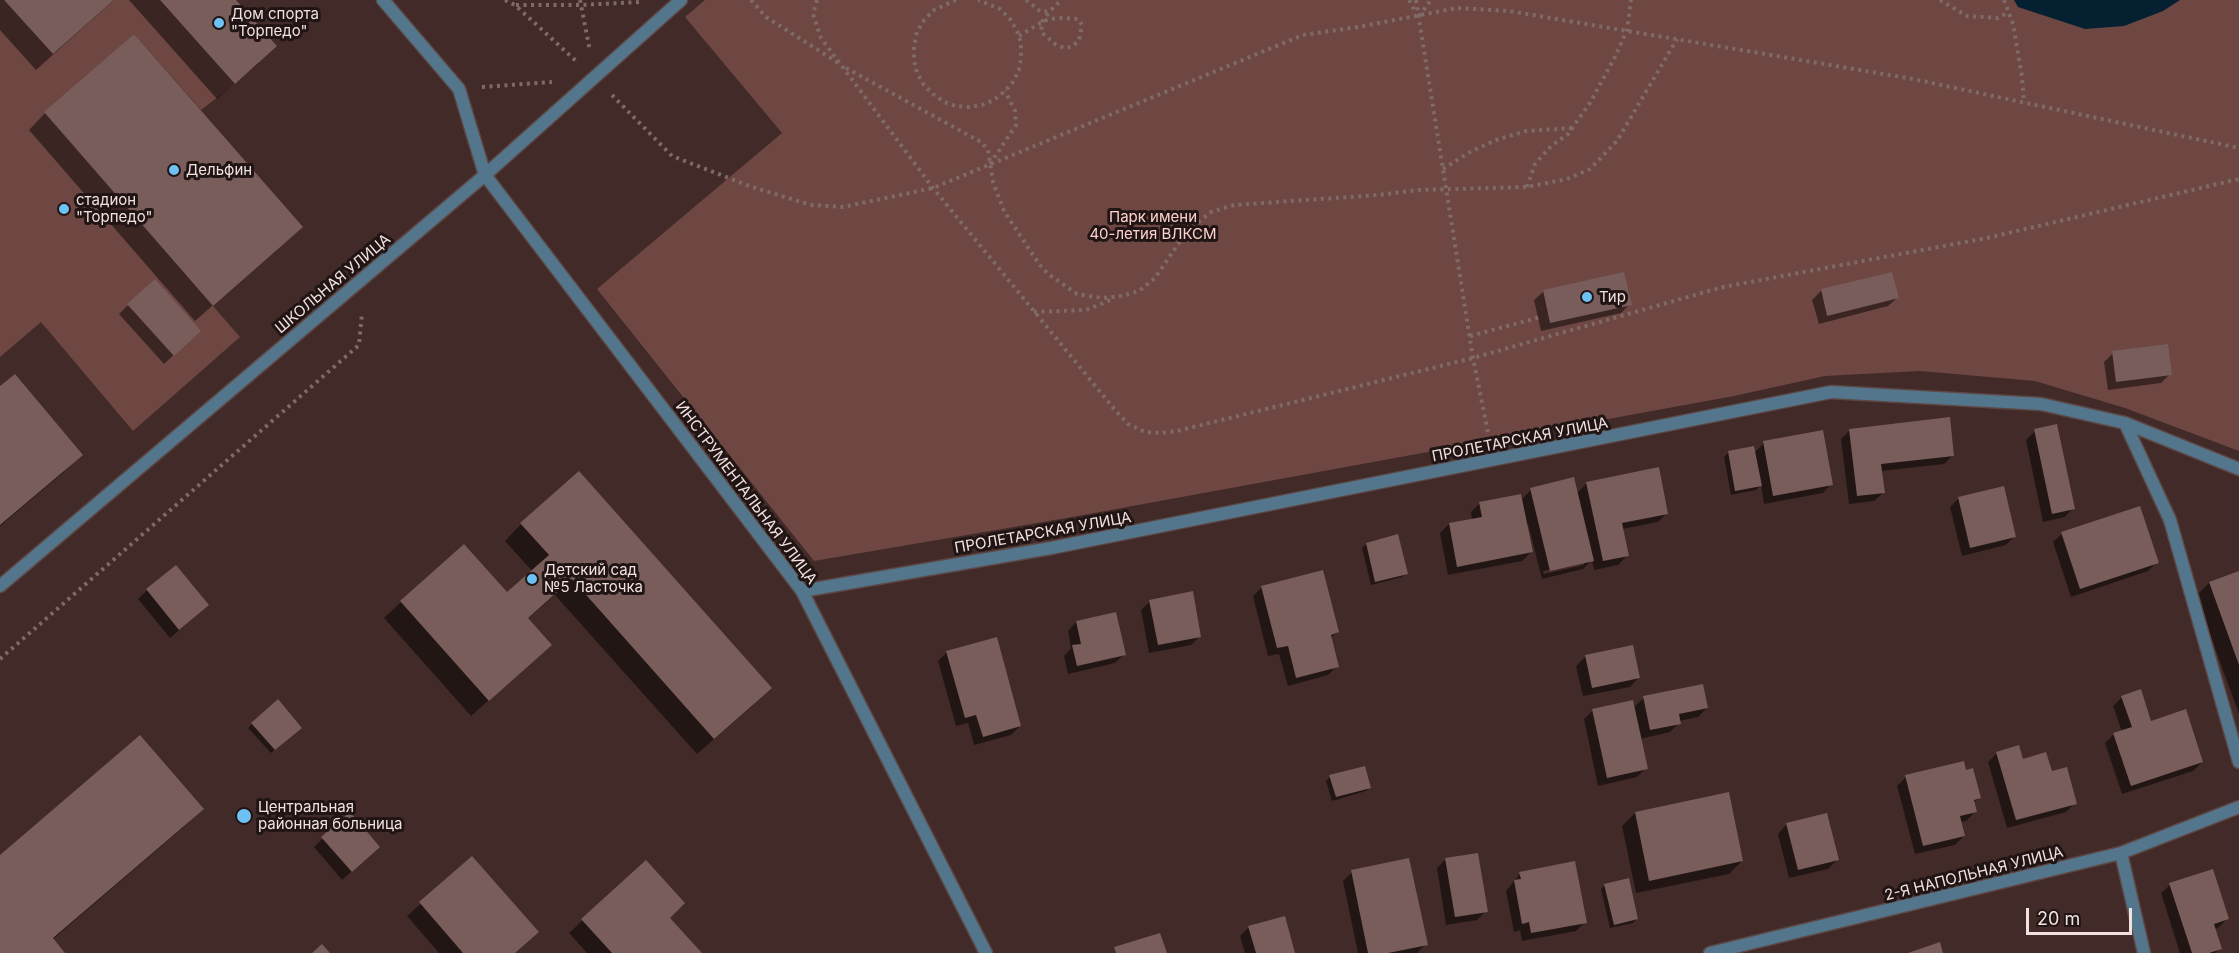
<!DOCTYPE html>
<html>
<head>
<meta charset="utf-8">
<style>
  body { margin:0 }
  #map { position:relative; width:2239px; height:953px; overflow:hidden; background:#412a27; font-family:Inter,sans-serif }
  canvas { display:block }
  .scale { position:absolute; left:2026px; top:908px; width:106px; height:27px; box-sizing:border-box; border:3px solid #f1e1df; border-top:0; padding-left:8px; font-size:18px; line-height:21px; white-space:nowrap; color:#f1e1df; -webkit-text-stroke:4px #201514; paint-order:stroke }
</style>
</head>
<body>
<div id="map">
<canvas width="2239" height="953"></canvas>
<div class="scale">20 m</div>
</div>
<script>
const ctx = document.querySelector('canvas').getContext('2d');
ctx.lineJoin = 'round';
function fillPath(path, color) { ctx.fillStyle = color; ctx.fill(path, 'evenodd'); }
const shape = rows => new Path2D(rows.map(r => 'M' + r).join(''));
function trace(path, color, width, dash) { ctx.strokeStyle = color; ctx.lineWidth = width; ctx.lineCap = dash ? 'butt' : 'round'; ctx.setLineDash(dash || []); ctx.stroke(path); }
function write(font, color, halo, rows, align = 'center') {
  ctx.font = font + ' Inter,sans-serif'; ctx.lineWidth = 6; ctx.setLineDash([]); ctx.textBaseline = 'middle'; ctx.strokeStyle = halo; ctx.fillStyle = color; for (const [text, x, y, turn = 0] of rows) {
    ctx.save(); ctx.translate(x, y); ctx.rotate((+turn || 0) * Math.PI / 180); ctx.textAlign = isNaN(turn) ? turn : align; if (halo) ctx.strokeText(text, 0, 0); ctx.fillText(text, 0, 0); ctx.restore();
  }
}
const green = shape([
  [0,0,4,0,53,54,114,0,160,0,235,84,201,110,134,34,45,113,240,337,133,431,41,322,0,357],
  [705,0,2239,0,2239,451,2125,408,2035,381,1920,371,1825,376,1734,396,1078,516,814,561,597,289,782,133,685,17]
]);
const water = shape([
  [2014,0,2180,0,2163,11,2124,26,2085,29,2018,7]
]);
const shadow = shape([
  [0,0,114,0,36,70,0,30],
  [129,0,234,0,259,63,217,99],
  [45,113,301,227,195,321,29,130],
  [1821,291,1897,298,1888,306,1819,324,1812,300],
  [1543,292,1630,304,1621,313,1541,331,1534,300],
  [128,305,190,340,164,364,119,314],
  [2113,353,2170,374,2161,383,2108,390,2104,362],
  [0,388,81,455,65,471,0,526],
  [1850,430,1953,455,1944,464,1881,471,1883,493,1874,501,1849,504,1841,439],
  [2035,431,2073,508,2065,517,2043,522,2026,440],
  [1764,443,1831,484,1823,493,1764,504,1761,485,1756,490,1731,495,1724,457,1728,453,1754,453],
  [1587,483,1667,513,1658,522,1622,529,1627,556,1618,565,1594,570,1592,560,1583,569,1542,579,1528,524,1526,524,1531,552,1522,561,1448,575,1440,533,1449,524,1472,520,1471,512,1480,503,1521,500,1531,490,1576,494],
  [1584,562,1584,565,1544,574,1543,571],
  [1959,498,2015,536,2006,545,1962,556,1950,507],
  [521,524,753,705,697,754,555,595,527,619,533,661,471,716,384,618,401,602,507,595,533,572,505,541],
  [2062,534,2157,562,2148,571,2071,597,2053,542],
  [1366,544,1406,573,1402,577,1371,585,1362,548],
  [2239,573,2239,714,2196,596,2209,583],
  [1262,587,1337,632,1330,639,1337,666,1328,675,1288,686,1279,654,1268,656,1253,596],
  [147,590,198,614,170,638,138,599],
  [1150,601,1200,636,1191,645,1149,653,1141,610],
  [1076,622,1124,654,1115,663,1068,674,1064,656,1071,648,1068,631],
  [1632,647,1638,678,1630,687,1583,696,1576,666,1585,657],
  [947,652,1020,726,1011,735,974,745,968,723,956,726,938,661],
  [2122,697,2150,722,2202,762,2193,771,2122,794,2105,743,2114,734,2122,732,2113,706],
  [1644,698,1707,708,1698,717,1679,721,1679,723,1670,732,1640,739,1646,768,1637,777,1598,786,1584,719,1593,710,1633,708],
  [252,724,296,731,271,753,248,728],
  [1997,753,2051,773,2075,803,2066,812,2007,828,1988,762],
  [1965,771,1979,798,1973,803,1975,812,1966,821,1960,822,1964,836,1955,845,1915,854,1897,786,1906,777],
  [1330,777,1370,787,1366,791,1332,801,1326,781],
  [202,809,186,825,52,940,63,953,0,953,0,857],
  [1635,813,1742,861,1729,874,1636,893,1622,826],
  [1826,815,1837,860,1828,869,1789,878,1778,834,1786,825],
  [323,838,369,856,342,880,314,847],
  [472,858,515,953,439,953,407,916],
  [1446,859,1486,911,1477,920,1446,925,1437,868],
  [646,862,668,918,700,953,587,953,569,933],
  [1352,872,1426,944,1417,953,1358,953,1343,881],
  [1520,874,1585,922,1576,931,1522,941,1520,930,1514,932,1506,891],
  [1605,885,1637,918,1633,923,1610,928,1601,889],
  [2170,885,2227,919,2218,928,2214,929,2220,948,2215,953,2180,953,2161,893],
  [1249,927,1293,953,1245,953,1240,936]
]);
const building = shape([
  [4,0,114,0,53,54],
  [160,0,236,0,277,46,235,84],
  [134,34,303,227,213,306,44,112],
  [1624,272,1632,305,1550,323,1543,290],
  [1892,272,1899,298,1827,316,1821,289],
  [155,279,201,331,174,356,127,304],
  [2168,344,2172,375,2116,382,2112,351],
  [15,374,83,455,0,525,0,386],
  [1950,417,1954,456,1881,464,1885,493,1857,496,1849,429],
  [2057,424,2075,509,2052,514,2034,429],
  [1823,430,1833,485,1773,496,1763,441],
  [1754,446,1762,486,1735,491,1728,451],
  [1659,467,1668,514,1622,523,1629,556,1603,561,1586,482],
  [579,471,772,688,714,739,572,579,528,618,552,645,489,701,400,601,464,544,507,592,549,555,520,523],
  [1574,477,1594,561,1550,571,1530,488],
  [2004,486,2016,537,1970,548,1958,497],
  [1521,494,1533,552,1457,567,1449,523,1482,517,1479,502],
  [2140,506,2159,563,2080,589,2061,532],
  [1398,534,1408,574,1375,582,1366,543],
  [176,565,209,605,179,630,146,589],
  [1323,570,1339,632,1331,635,1339,667,1296,678,1288,646,1277,648,1261,586],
  [2239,571,2239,665,2209,582],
  [1193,591,1201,637,1158,645,1149,600],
  [1116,612,1126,655,1077,666,1072,645,1081,644,1076,621],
  [997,637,1021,726,983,737,976,715,965,718,946,651],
  [1633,645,1640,678,1592,688,1585,655],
  [1703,684,1708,708,1679,714,1681,724,1650,730,1643,696],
  [2141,689,2151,721,2186,709,2203,762,2131,786,2113,733,2132,727,2121,696],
  [278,699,302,728,275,750,251,723],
  [1633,700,1648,769,1607,778,1592,709],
  [140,735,204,809,53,938,65,953,0,953,0,855],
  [2019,745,2023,759,2046,752,2052,771,2067,767,2077,804,2016,820,1996,752],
  [1964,761,1966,770,1973,768,1981,798,1974,800,1977,812,1960,816,1965,836,1923,846,1905,775],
  [1365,766,1371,788,1336,797,1329,775],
  [1729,792,1743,861,1649,881,1635,812],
  [350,812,380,847,352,872,321,837],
  [1827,813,1839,860,1798,870,1786,823],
  [1478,853,1488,912,1455,917,1445,858],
  [472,856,539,932,515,953,463,953,419,902],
  [1409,858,1428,945,1388,953,1368,953,1351,870],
  [646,860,685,903,670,918,702,953,612,953,581,919],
  [1575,861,1587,923,1531,933,1529,922,1522,924,1514,880,1521,879,1519,872],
  [2213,869,2229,919,2214,924,2222,949,2209,953,2192,953,2169,883],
  [1629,878,1638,919,1614,925,1604,884],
  [1285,916,1295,953,1256,953,1248,926],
  [1160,933,1167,953,1116,953,1114,947],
  [1940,942,1943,953,1908,953],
  [322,944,330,953,312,953]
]);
const path = shape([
  [505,0,515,5,576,61],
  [580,0,590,51],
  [751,0,766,17,840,64],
  [817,0,813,14,821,38,933,188,1115,410,1128,424,1145,432,1161,433,1177,431,1473,358,1723,287,1987,238,2239,179],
  [956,0,934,10,924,20,917,32,914,46,914,60,917,73,924,85,933,94,944,102,956,106,969,107,982,105,994,100,1005,91,1013,82,1019,70,1021,57,1021,43,1017,31,1010,19,1000,9,978,0],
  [1026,0,1041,12,1050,11,1061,0],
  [1409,0,1416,13],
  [1416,0,1473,358,1489,437],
  [1940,0,1967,16,1998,18,2009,12],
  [2004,0,2013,24,2022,77,2024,103],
  [516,5,581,5,640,2],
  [1419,16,1431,0],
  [1019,36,1042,22,1049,19,1062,18,1078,19,1082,25,1079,41,1071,47,1064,48,1055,44,1041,32,1042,22,1050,11],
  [846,68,981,142,988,150,993,182,1004,211,1039,264,1048,274,1077,294,1102,298,1122,296,1139,291,1155,278,1187,231,1211,212,1234,205,1378,195,1419,190,1527,187,1567,179,1590,169,1617,141,1677,39],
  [482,87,552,82],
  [612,95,672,156,752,187,811,205,843,207,933,188,1303,35,1358,27,1457,8,1509,11,1913,79,2239,148],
  [990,164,1016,125,1015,111,1005,91],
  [1443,169,1470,152,1496,140,1526,131,1572,128],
  [1527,187,1535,164,1551,146,1568,134,1590,103,1615,57,1627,30,1631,0],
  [1034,312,1086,310,1113,299],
  [1470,336,1541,317],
  [0,659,359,345,362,313]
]);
const pedestrian = shape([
  [383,0,459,89,485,175]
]);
const minor = shape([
  [485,175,802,591,986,953],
  [2125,423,2170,520,2239,762],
  [0,586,485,175,681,0],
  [802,591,1051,548,1831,392,2041,404,2125,423,2239,469],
  [2121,853,2144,953],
  [1710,953,2121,853,2239,807]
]);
const markers = [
  [219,23,6,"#6ec2f3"],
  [174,170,6,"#6ec2f3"],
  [64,209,6,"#6ec2f3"],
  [1587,297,6,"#6ec2f3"],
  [532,579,6,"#6ec2f3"],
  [244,816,8,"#6ec2f3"]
];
const poiNames = [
  ["Дом спорта",231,14],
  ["\"Торпедо\"",231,31],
  ["Дельфин",186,170],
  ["стадион",76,200],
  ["\"Торпедо\"",76,217],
  ["Тир",1599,297],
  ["Детский сад",544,570],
  ["№5 Ласточка",544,587],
  ["Центральная",258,807],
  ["районная больница",258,824]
];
const parkNames = [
  ["Парк имени",1153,217],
  ["40-летия ВЛКСМ",1153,234]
];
const streetNames = [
  ["ШКОЛЬНАЯ УЛИЦА",333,284,-40],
  ["ПРОЛЕТАРСКАЯ УЛИЦА",1520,440,-11],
  ["ИНСТРУМЕНТАЛЬНАЯ УЛИЦА",746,493,53],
  ["ПРОЛЕТАРСКАЯ УЛИЦА",1043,533,-10],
  ["2-Я НАПОЛЬНАЯ УЛИЦА",1974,874,-14]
];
fillPath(green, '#6e4743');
fillPath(water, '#052030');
fillPath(shadow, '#0007');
fillPath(building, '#785d5a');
trace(pedestrian, '#5d4744', 15);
trace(minor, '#5d4744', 15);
trace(path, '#7f6a68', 4, [3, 4.5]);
trace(pedestrian, '#54768c', 12);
trace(minor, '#54768c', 12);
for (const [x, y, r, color] of markers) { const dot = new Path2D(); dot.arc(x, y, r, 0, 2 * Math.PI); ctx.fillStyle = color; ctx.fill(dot); trace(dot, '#201514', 2); }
write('15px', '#f1e1df', '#201514', poiNames, 'left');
write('15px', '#fed2cc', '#201514', parkNames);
write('15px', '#f1e1df', '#201514', streetNames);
</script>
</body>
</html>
